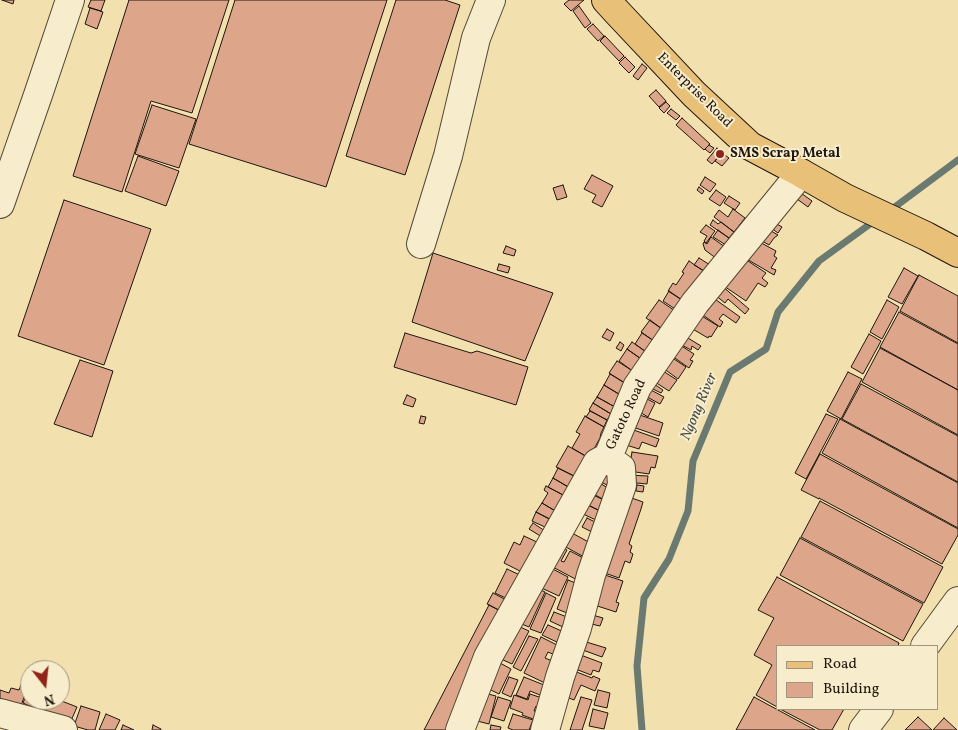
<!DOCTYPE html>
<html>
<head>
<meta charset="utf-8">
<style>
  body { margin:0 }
  #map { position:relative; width:958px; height:730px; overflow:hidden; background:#f2e1af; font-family:Vollkorn,serif }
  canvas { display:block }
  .legend { position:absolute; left:776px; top:645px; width:162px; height:65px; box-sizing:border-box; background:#f7eccb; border:1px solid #a1967f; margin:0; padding:6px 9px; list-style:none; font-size:15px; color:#1f160e }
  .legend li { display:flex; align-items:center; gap:10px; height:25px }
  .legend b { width:25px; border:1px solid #a1967f }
  .north { position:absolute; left:20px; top:660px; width:50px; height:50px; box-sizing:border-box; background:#f7eccb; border:1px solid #a1967f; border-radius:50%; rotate:164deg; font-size:14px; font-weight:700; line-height:20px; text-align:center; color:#1f160e }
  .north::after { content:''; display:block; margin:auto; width:18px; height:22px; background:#8f2418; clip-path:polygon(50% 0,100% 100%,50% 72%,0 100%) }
</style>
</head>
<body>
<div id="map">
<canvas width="958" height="730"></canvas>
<ul class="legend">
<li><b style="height:6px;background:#e9c078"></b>Road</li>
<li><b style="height:14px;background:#dda68b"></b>Building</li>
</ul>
<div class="north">N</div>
</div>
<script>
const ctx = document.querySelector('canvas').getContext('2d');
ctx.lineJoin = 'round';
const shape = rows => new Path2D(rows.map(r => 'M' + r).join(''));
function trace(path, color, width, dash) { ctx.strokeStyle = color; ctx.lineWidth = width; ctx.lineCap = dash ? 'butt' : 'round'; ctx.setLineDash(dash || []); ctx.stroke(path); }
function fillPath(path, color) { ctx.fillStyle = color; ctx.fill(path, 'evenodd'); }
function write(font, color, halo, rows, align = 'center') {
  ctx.font = font + ' Vollkorn,serif'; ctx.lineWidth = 4; ctx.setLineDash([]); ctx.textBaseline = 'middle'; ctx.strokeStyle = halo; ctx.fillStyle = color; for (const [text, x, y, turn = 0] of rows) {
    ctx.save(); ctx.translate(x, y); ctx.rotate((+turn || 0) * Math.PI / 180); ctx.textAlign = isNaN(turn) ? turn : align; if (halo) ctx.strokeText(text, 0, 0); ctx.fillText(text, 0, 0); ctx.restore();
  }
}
const stream = shape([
  [888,212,958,160],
  [642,730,637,666,644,598,669,559,688,511,693,461,730,372,766,349,778,312,819,261,877,219]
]);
const building = shape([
  [2,0,14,0,13,4,2,0],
  [91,0,105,0,101,11,88,7,91,0],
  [129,0,229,0,192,113,151,101,122,192,73,176,129,0],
  [235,0,387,0,326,187,189,144,235,0],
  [396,0,445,0,460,5,405,175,346,156,396,0],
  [569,0,584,0,571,11,564,4,569,0],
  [579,6,591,23,585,28,573,11,579,6],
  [90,8,103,12,97,29,85,24,90,8],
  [593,24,604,36,598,41,587,29,593,24],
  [605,36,624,56,619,61,600,41,605,36],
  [625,57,635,67,629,73,619,63,625,57],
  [642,64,647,68,638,80,633,76,642,64],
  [656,90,666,101,659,107,649,96,656,90],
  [666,102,670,106,664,113,659,108,666,102],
  [152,105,196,119,179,168,135,154,152,105],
  [671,109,680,116,676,120,667,113,671,109],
  [682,118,710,144,704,150,676,125,682,118],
  [709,145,714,148,710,153,705,149,709,145],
  [717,148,722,153,712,164,707,160,717,148],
  [722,153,729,158,722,166,715,161,722,153],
  [138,156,179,171,166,206,125,191,138,156],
  [592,175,613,186,602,207,592,202,596,195,584,189,592,175],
  [705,177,716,184,710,192,700,185,705,177],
  [563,185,567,197,557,200,553,188,563,185],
  [699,187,704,191,702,194,697,190,699,187],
  [716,190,726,197,720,206,709,199,716,190],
  [801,193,812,201,808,207,797,199,801,193],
  [729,196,740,203,735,210,724,203,729,196],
  [64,200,151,229,104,365,18,336,64,200],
  [733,209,745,218,734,232,714,217,719,210,728,217,733,209],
  [713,220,718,224,721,222,734,232,729,238,710,225,713,220],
  [770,220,782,227,778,233,767,225,770,220],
  [706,225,715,231,706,243,704,241,707,236,700,232,706,225],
  [766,228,778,235,774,238,769,245,759,239,766,228],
  [718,230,729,238,726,245,713,237,718,230],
  [711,237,725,247,717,259,705,250,703,244,704,242,707,244,711,237],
  [756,240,776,251,774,256,777,258,771,268,776,270,774,275,745,258,756,240],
  [506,246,516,250,514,256,503,253,506,246],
  [433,253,553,293,525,361,412,322,433,253],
  [742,257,766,273,762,278,768,283,765,287,758,283,746,301,721,284,742,257],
  [699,258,710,265,706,272,694,265,699,258],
  [689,261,708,274,685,302,668,291,673,283,676,285,684,273,682,272,689,261],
  [499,264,510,267,508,273,497,270,499,264],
  [904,268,918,276,902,304,888,297,904,268],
  [919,275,958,296,958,343,900,311,919,275],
  [722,286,749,309,745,314,728,299,725,303,715,295,722,286],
  [669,291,685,302,678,311,663,301,669,291],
  [712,297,740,317,736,323,723,314,719,319,723,322,720,327,700,313,712,297],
  [659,300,678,313,665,331,646,318,659,300],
  [887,300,899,307,882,339,870,332,887,300],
  [899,312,958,344,958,390,880,347,899,312],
  [700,315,718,326,711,337,709,336,708,338,691,328,700,315],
  [650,320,665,331,657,343,641,332,650,320],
  [607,329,614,333,610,341,602,337,607,329],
  [405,333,471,353,477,351,528,367,516,405,394,367,405,333],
  [642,333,657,343,649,354,635,344,642,333],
  [869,334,881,341,863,374,851,367,869,334],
  [683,335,701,346,698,350,692,346,691,350,678,343,683,335],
  [620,342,624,345,621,351,616,348,620,342],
  [632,342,649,354,644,361,627,349,632,342],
  [680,345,694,354,690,360,693,361,689,368,672,356,680,345],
  [880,348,958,390,958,435,862,382,880,348],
  [627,349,644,361,638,375,619,361,627,349],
  [671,357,686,367,678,379,663,368,671,357],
  [80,360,113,371,92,437,54,424,80,360],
  [617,361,636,373,628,385,609,373,617,361],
  [663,371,677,380,669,391,655,382,663,371],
  [848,372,862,379,841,419,827,411,848,372],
  [610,374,628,385,622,396,604,385,610,374],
  [654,384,663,390,661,393,651,388,654,384],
  [861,384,958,436,958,482,842,419,861,384],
  [604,385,622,396,615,407,597,397,604,385],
  [651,390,664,397,660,404,647,397,651,390],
  [407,395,416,399,413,407,403,404,407,395],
  [597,397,615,407,611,414,593,403,597,397],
  [645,398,655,403,648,417,638,411,645,398],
  [593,403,611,414,607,420,589,410,593,403],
  [590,411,607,420,604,427,586,417,590,411],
  [634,413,663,423,659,436,630,426,634,413],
  [826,414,838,419,806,479,795,473,826,414],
  [421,416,426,417,424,424,419,423,421,416],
  [585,416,604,427,601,433,600,438,589,458,572,448,580,434,576,432,585,416],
  [840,419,958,483,958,528,822,453,840,419],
  [628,428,659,439,656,447,642,442,639,449,623,444,628,428],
  [568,446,589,458,576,477,556,467,568,446],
  [632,452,658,456,655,468,651,467,649,474,629,471,632,452],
  [820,454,958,529,958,535,942,564,819,498,819,499,801,490,820,454],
  [558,468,576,477,570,488,553,478,558,468],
  [604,471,615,476,611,487,599,481,604,471],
  [627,475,648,476,647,484,627,482,627,475],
  [553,478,570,488,565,496,548,487,553,478],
  [596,481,613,491,608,502,590,492,596,481],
  [637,485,644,486,643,492,636,491,637,485],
  [546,486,565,496,557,512,542,503,548,493,544,490,546,486],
  [589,493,610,503,604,513,584,503,589,493],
  [626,496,643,502,641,509,629,544,632,546,630,552,633,554,630,563,625,561,619,578,599,571,626,496],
  [820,501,943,567,924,603,801,537,820,501],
  [542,503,557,512,552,520,536,512,542,503],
  [584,503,604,513,600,522,579,512,584,503],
  [536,512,549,519,545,527,532,521,536,512],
  [587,518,599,524,594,533,582,527,587,518],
  [533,523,545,531,542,537,529,529,533,523],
  [572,533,594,545,586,558,564,546,572,533],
  [524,536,539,543,524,573,504,563,514,542,520,545,524,536],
  [800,538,923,604,903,641,780,575,800,538],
  [558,545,567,550,561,561,564,562,570,551,589,561,581,582,547,564,558,545],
  [547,566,568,577,559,596,537,586,547,566],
  [507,569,522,576,510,600,495,593,507,569],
  [599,573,623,581,616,602,619,603,616,612,588,603,599,573],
  [777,577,899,643,898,646,777,646,777,707,756,695,772,665,754,655,774,618,758,610,777,577],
  [568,580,578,584,567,613,557,609,568,580],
  [534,587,545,592,529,627,519,623,534,587],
  [493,593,508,601,503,612,487,604,493,593],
  [546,593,556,598,541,633,530,629,546,593],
  [489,605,504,613,453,730,424,730,489,605],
  [554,612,567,617,563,627,550,621,554,612],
  [589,614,603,618,600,626,587,623,589,614],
  [548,625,566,633,561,644,542,635,548,625],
  [518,626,529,631,512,664,501,659,518,626],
  [529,636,538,639,521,671,513,667,529,636],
  [541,637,559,646,555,655,548,652,545,658,557,663,545,683,524,673,541,637],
  [583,641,606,648,602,657,580,649,583,641],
  [578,654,602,663,599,672,593,670,591,675,573,668,578,654],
  [500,663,511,669,499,694,487,688,500,663],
  [574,671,592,678,593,676,600,679,595,691,581,685,574,700,564,696,574,671],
  [509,677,518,680,511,697,502,693,509,677],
  [524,677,549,687,545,697,530,691,527,699,516,695,524,677],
  [21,685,27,688,21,706,0,699,0,690,9,693,11,688,19,690,21,685],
  [598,690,610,693,607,708,594,705,598,690],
  [28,691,30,692,30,700,49,700,43,712,23,703,28,691],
  [484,693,496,696,489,724,477,721,484,693],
  [530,694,542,698,538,707,536,706,534,711,539,713,536,720,522,715,523,713,510,708,514,695,528,700,530,694],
  [498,697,511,701,504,721,491,717,498,697],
  [581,697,592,700,582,730,570,730,581,697],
  [754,697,815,730,736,730,754,697],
  [51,700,59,700,77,707,70,723,45,713,51,700],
  [81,706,100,712,95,730,88,730,74,726,81,706],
  [593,709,608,713,604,729,589,726,593,709],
  [780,709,844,709,832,730,820,730,780,709],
  [106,714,120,720,115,730,99,730,106,714],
  [513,714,533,720,529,730,513,730,508,728,513,714],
  [918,717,932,730,905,730,918,717],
  [944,718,957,730,933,730,944,718],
  [123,725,134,730,121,730,123,725],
  [153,725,161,729,161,730,152,730,153,725],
  [491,725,501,727,500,730,490,730,491,725]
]);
const minor = shape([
  [0,204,38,95,70,0],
  [421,244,448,156,476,38,491,0],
  [925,646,958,601],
  [0,713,63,730],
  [460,730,488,657,597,463,608,457,637,387,695,303,801,173],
  [545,730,560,677,577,628,591,575,622,485,621,468,611,461,608,457],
  [863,730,879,709]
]);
const major = shape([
  [606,0,616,11,694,94,750,146,801,173,845,198,926,236,958,253]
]);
const markers = [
  [720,154,5,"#8f2418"]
];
const streetNames = [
  ["Enterprise Road",694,91,45],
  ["Gatoto Road",627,415,-65]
];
const poiNames = [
  ["SMS Scrap Metal",730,154]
];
const waterNames = [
  ["Ngong River",700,407,-67]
];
trace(stream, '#6b7a71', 7);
fillPath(building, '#dda68b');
trace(building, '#1f160e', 1);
trace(minor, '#544936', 30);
trace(major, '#1f160e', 30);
trace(minor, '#f7eccb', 28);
trace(major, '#e9c078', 28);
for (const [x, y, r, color] of markers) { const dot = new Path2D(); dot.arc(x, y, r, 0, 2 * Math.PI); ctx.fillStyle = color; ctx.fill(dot); trace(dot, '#f7eccb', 2); }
write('14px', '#1f160e', '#f7eccb', streetNames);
write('bold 14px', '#1f160e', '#f7eccb', poiNames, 'left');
write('italic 15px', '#4b5048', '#f7eccb', waterNames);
</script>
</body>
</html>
